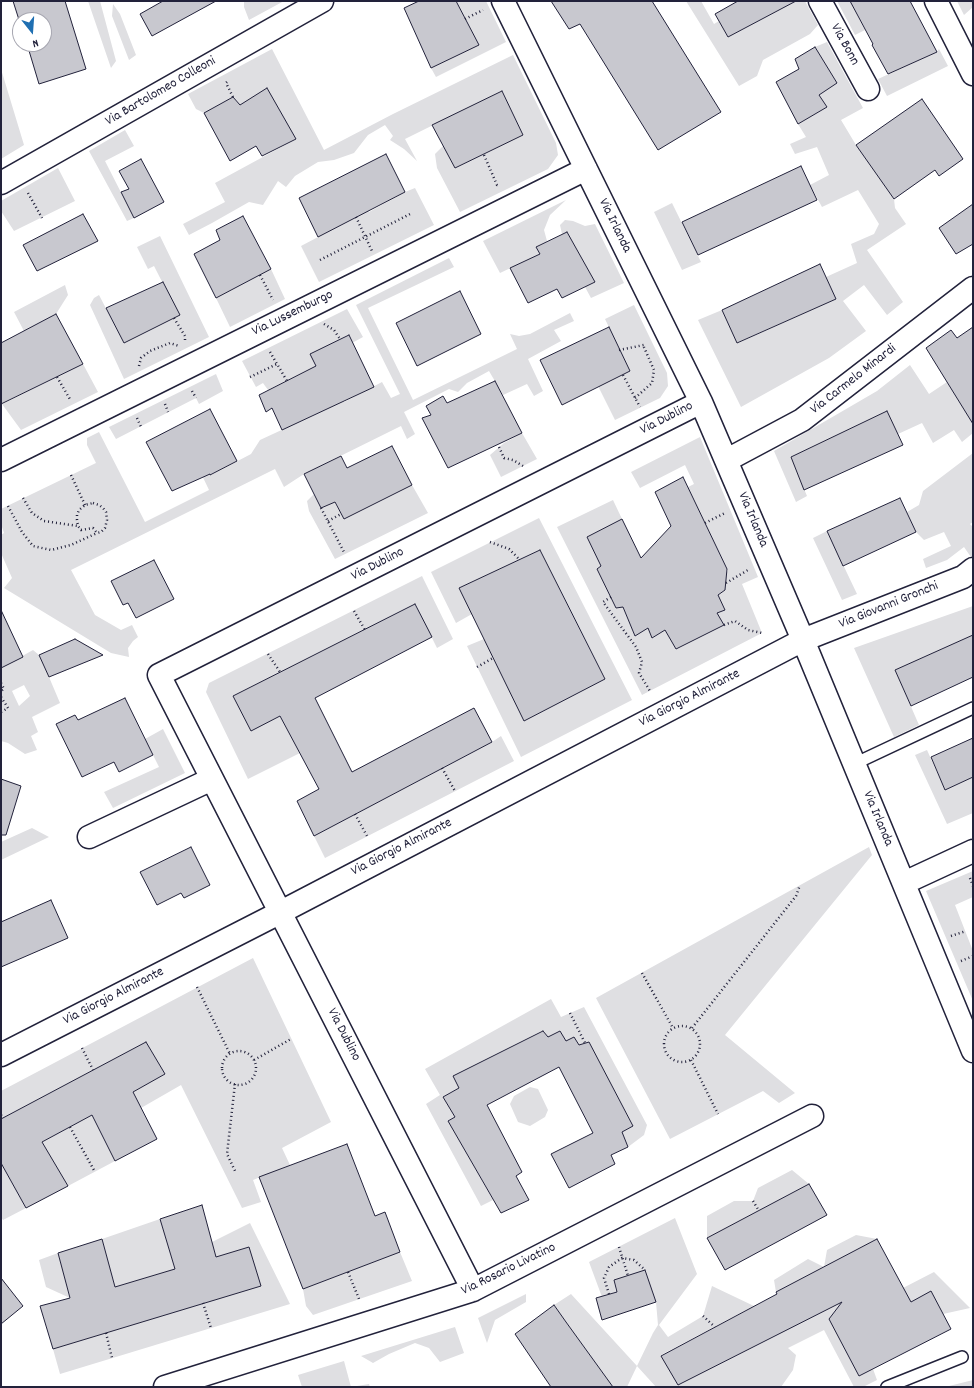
<!DOCTYPE html>
<html>
<head>
<meta charset="utf-8">
<style>
  body { margin:0 }
  #map { position:relative; width:974px; height:1388px; overflow:hidden; background:#fff; font-family:Dekko,sans-serif }
  canvas { display:block }
  .frame { position:absolute; inset:0; border:2px solid #22223b; pointer-events:none }
  .north { position:absolute; left:12px; top:12px; width:40px; height:40px; box-sizing:border-box; background:#fff; border:1px solid #a7a7b1; border-radius:50%; rotate:163deg; font-size:11px; font-weight:700; line-height:16px; text-align:center; color:#22223b }
  .north::after { content:''; display:block; margin:auto; width:14px; height:18px; background:#1f6fb2; clip-path:polygon(50% 0,100% 100%,50% 72%,0 100%) }
</style>
</head>
<body>
<div id="map">
<canvas width="974" height="1388"></canvas>
<div class="frame"></div>
<div class="north">N</div>
</div>
<script>
const ctx = document.querySelector('canvas').getContext('2d');
ctx.lineJoin = 'round';
function fillPath(path, color) { ctx.fillStyle = color; ctx.fill(path, 'evenodd'); }
const shape = rows => new Path2D(rows.map(r => 'M' + r).join(''));
function trace(path, color, width, dash) { ctx.strokeStyle = color; ctx.lineWidth = width; ctx.lineCap = dash ? 'butt' : 'round'; ctx.setLineDash(dash || []); ctx.stroke(path); }
function write(font, color, halo, rows, align = 'center') {
  ctx.font = font + ' Dekko,sans-serif'; ctx.lineWidth = 3; ctx.setLineDash([]); ctx.textBaseline = 'middle'; ctx.strokeStyle = halo; ctx.fillStyle = color; for (const [text, x, y, turn = 0] of rows) {
    ctx.save(); ctx.translate(x, y); ctx.rotate((+turn || 0) * Math.PI / 180); ctx.textAlign = isNaN(turn) ? turn : align; if (halo) ctx.strokeText(text, 0, 0); ctx.fillText(text, 0, 0); ctx.restore();
  }
}
const green = shape([
  [88,1,100,1,116,61,111,68],
  [244,1,284,1,249,20,244,7],
  [456,1,486,1,506,42,436,77,431,68,479,45],
  [686,1,701,1,714,24,719,21,728,37,782,8,778,1,805,1,818,25,810,34,763,60,757,76,739,86],
  [837,1,850,1,865,30,855,35],
  [957,1,973,1,973,7,964,15],
  [113,4,120,14,136,55,129,60,112,16],
  [827,42,863,108,841,120,856,145,894,199,895,208,906,224,867,250,903,302,887,315,864,285,843,301,866,331,829,358,741,407,698,320,722,310,738,343,836,299,826,277,857,263,851,244,874,234,879,224,858,190,822,207,810,185,829,175,817,147,795,154,790,144,806,137,798,124,827,107,819,95,837,83,815,47],
  [272,49,324,150,393,114,513,55,556,143,558,155,548,169,460,212,437,168,435,154,443,146,455,168,523,135,502,91,405,139,417,161,404,149,390,140,393,136,385,125,368,135,354,153,334,160,318,162,295,176,286,187,278,181,263,205,249,202,212,223,189,235,183,224,225,202,215,183,296,139,267,89,240,105,233,97,204,113,196,109,188,94],
  [939,49,948,66,887,96,878,79,937,52],
  [1,69,24,145,1,159],
  [125,130,134,146,105,161,134,218,127,221,89,151],
  [58,168,75,201,14,231,1,211,1,201],
  [415,188,434,225,319,282,301,246,356,217,362,200,369,212,405,192],
  [566,200,550,215,544,230,547,241,536,247,540,254,500,273,483,241],
  [672,203,701,262,682,270,654,212],
  [565,220,573,221,585,226,595,224,624,283,591,298,585,287,595,282,567,232,562,234,560,225],
  [160,236,209,337,124,379,90,305,94,298,99,295,124,343,179,315,154,266,148,269,137,247],
  [449,258,454,267,368,308,413,400,517,349,510,334,519,336,530,334,570,313,574,321,554,330,561,341,528,359,543,391,534,396,527,384,503,395,489,371,467,383,458,392,449,389,404,412,415,434,407,439,401,426,304,474,284,487,275,469,71,570,95,615,121,630,132,625,138,637,133,641,128,648,129,657,111,653,4,588,12,578,1,553,1,535,4,533,1,524,1,509,96,463,87,445,87,438,99,432,145,522,209,490,198,467,204,464,211,475,251,454,260,440,329,408,310,369,268,390,263,383,256,387,242,361,347,309,363,337,352,343,349,335,311,354,338,390,344,402,382,382,391,398,400,394,356,305],
  [271,269,285,299,230,327,216,298],
  [65,285,68,295,56,314,24,331,14,312],
  [634,305,667,373,668,386,660,398,615,420,598,386,630,371,605,319],
  [83,364,98,392,21,430,2,404],
  [910,365,929,394,947,382,973,424,973,433,962,442,954,430,933,443,922,423,898,434,887,411,791,457,807,496,796,502,774,451,877,391],
  [216,374,223,391,199,404,196,398,116,439,109,427],
  [522,433,537,459,501,477,490,455,504,443],
  [700,437,758,577,742,584,762,633,642,695,557,527,613,500,622,519,587,537,601,566,597,569,616,608,623,607,635,636,648,628,653,638,665,630,676,649,723,625,717,613,725,610,718,595,725,590,726,583,722,575,728,571,688,487,694,484,685,465,640,488,631,472],
  [973,453,973,522,970,524,973,527,973,560,964,547,947,560,926,568,923,559,951,546,944,532,924,540,916,532,907,512,919,505,923,491],
  [412,485,428,513,335,559,309,511,307,501,314,494,321,508,334,502,344,519],
  [539,518,632,700,521,757,467,646,484,639,524,721,605,678,540,550,459,588,472,614,456,623,431,572],
  [827,531,857,594,842,600,813,538],
  [422,576,453,639,437,648,415,604,233,696,251,730,280,716,300,753,248,779,206,692,209,683],
  [973,606,973,635,895,670,919,725,894,737,854,648],
  [33,650,39,655,49,677,60,703,32,717,38,732,31,736,37,750,25,754,8,743,1,741,1,668],
  [24,685,30,696,19,706,12,691],
  [163,729,185,773,113,808,104,792,159,767,145,739],
  [501,736,514,761,325,858,314,836,492,742],
  [927,750,945,790,973,777,973,813,947,824,915,755],
  [32,828,49,837,1,860,1,842],
  [869,847,872,855,725,1035,795,1093,779,1103,763,1091,670,1139,596,998],
  [973,871,973,897,955,905,973,951,973,1001,926,891],
  [253,958,331,1122,282,1148,290,1165,253,1180,261,1202,242,1208,181,1085,141,1108,133,1092,165,1074,146,1042,1,1119,1,1091],
  [551,999,561,1017,584,1007,647,1125,644,1135,628,1147,622,1132,633,1125,589,1043,579,1045,574,1037,566,1041,560,1031,548,1037,542,1031,454,1076,459,1088,443,1097,455,1117,448,1121,493,1200,481,1206,426,1104,440,1095,425,1069],
  [530,1087,538,1089,548,1110,545,1117,530,1126,518,1122,510,1104,514,1096],
  [92,1115,115,1161,68,1186,42,1142],
  [1,1163,26,1208,3,1220,1,1217],
  [792,1170,809,1184,707,1238,707,1216,734,1201,753,1201,758,1188],
  [675,1218,697,1274,659,1325,668,1337,703,1316,712,1286,754,1306,661,1355,678,1385,794,1326,895,1272,903,1288,934,1272,970,1308,943,1314,931,1292,840,1339,859,1376,873,1369,877,1380,863,1387,854,1387,824,1330,788,1348,796,1355,793,1370,781,1387,656,1387,637,1366,627,1387,613,1387,554,1305,571,1294,637,1366,653,1333,658,1325,656,1302,645,1271,614,1280,616,1292,602,1297,589,1262],
  [160,1219,175,1269,115,1287,102,1239],
  [250,1223,290,1304,60,1374,53,1349,260,1286,249,1247,216,1257,212,1242],
  [856,1235,877,1239,824,1267,776,1292,774,1280,808,1259,824,1267,827,1250],
  [400,1252,412,1281,313,1315,306,1306,303,1289],
  [58,1253,70,1298,46,1287,39,1260],
  [526,1294,526,1302,495,1320,487,1343,478,1318],
  [455,1327,464,1353,440,1362,429,1348,415,1343,389,1354,373,1363,361,1356],
  [344,1361,351,1387,369,1384,370,1387,302,1387,298,1375],
  [973,1380,973,1387,945,1387]
]);
const building = shape([
  [13,1,65,1,86,69,39,84,27,44,44,44,44,20,20,20,20,23,13,1],
  [163,1,216,1,152,36,140,14,163,1],
  [419,1,456,1,479,45,431,68,404,8,419,1],
  [551,1,652,1,721,112,658,150,580,24,569,29,551,1],
  [738,1,796,1,728,37,715,14,738,1],
  [850,1,910,1,937,52,888,74,872,45,873,44,850,1],
  [815,47,837,83,819,95,827,107,798,124,776,82,799,69,795,59,815,47],
  [267,88,296,139,262,156,256,146,230,161,204,113,233,97,240,105,267,88],
  [502,91,523,135,455,168,432,125,502,91],
  [922,99,963,159,939,176,935,170,894,199,856,145,922,99],
  [386,154,405,192,318,237,299,198,386,154],
  [141,159,164,202,134,218,121,192,129,189,119,171,141,159],
  [801,166,817,200,698,255,682,222,801,166],
  [973,204,973,244,956,254,939,228,973,204],
  [83,214,98,241,37,271,23,245,83,214],
  [243,216,271,269,216,298,194,254,220,240,216,230,243,216],
  [567,232,595,282,562,298,557,289,528,303,510,268,540,254,536,247,567,232],
  [820,264,836,299,737,343,722,310,820,264],
  [163,282,180,315,124,343,106,308,163,282],
  [460,291,481,334,417,366,396,323,460,291],
  [56,314,83,364,1,404,1,343,56,314],
  [609,327,630,371,562,405,540,360,609,327],
  [973,327,973,424,926,348,951,330,957,338,973,327],
  [349,335,374,387,282,430,272,408,266,412,259,395,316,366,310,354,349,335],
  [495,381,522,433,448,468,422,418,431,415,426,406,443,396,447,403,495,381],
  [210,409,237,461,210,475,210,474,172,491,146,442,210,409],
  [887,411,903,445,804,490,791,457,887,411],
  [392,446,412,485,344,519,335,502,321,508,304,474,341,456,347,468,392,446],
  [683,477,727,569,725,590,718,595,725,610,717,613,724,625,676,649,665,630,652,638,648,628,635,636,623,607,616,608,597,569,601,566,587,537,622,519,641,558,671,526,655,492,683,477],
  [900,498,916,532,843,566,827,531,900,498],
  [540,550,605,679,524,721,459,588,540,550],
  [154,560,174,599,136,618,128,603,123,605,111,581,154,560],
  [415,604,432,637,315,698,352,772,474,708,492,742,314,836,297,801,319,789,280,716,251,731,233,696,415,604],
  [1,610,23,657,1,668,1,610],
  [973,635,973,677,911,706,895,670,973,635],
  [75,639,103,655,49,677,39,655,75,639],
  [125,698,153,755,119,772,114,762,82,777,56,724,75,715,78,720,125,698],
  [973,738,973,777,945,790,931,757,973,738],
  [1,779,21,786,6,835,1,835,1,779],
  [191,847,210,885,184,898,181,893,157,905,140,872,191,847],
  [51,900,68,938,1,967,1,922,51,900],
  [543,1031,548,1037,560,1031,566,1041,574,1037,579,1045,589,1042,633,1126,622,1132,628,1147,611,1155,615,1164,569,1188,551,1154,593,1133,559,1067,487,1105,522,1172,516,1176,529,1200,501,1213,448,1121,455,1117,443,1097,459,1088,453,1076,543,1031],
  [146,1042,165,1074,133,1092,157,1139,115,1161,92,1115,42,1142,68,1186,26,1208,1,1163,1,1119,146,1042],
  [347,1144,375,1216,385,1212,400,1252,303,1289,259,1177,347,1144],
  [809,1184,827,1215,725,1270,707,1238,809,1184],
  [202,1205,216,1257,249,1247,261,1286,53,1349,40,1306,70,1298,58,1253,102,1239,115,1287,175,1269,160,1219,202,1205],
  [877,1239,911,1302,931,1291,951,1329,859,1376,829,1319,842,1302,678,1385,661,1356,777,1294,776,1292,877,1239],
  [645,1270,656,1302,602,1320,596,1298,617,1292,614,1280,645,1270],
  [1,1278,23,1306,1,1324,1,1278],
  [554,1305,566,1322,613,1387,551,1387,515,1334,554,1305]
]);
const path = shape([
  [465,19,483,10],
  [227,82,226,83,233,97],
  [484,155,497,185,499,185],
  [28,193,42,218],
  [356,217,372,251],
  [320,260,412,213],
  [260,275,273,300],
  [174,318,185,336,185,342],
  [324,324,334,330,340,339],
  [619,350,644,345],
  [270,352,287,381],
  [139,366,141,358,150,351,170,343,179,346],
  [623,375,640,407],
  [57,377,71,401],
  [250,377,277,364],
  [192,391,196,398],
  [635,398,652,383,654,370,643,345],
  [165,404,168,412],
  [137,418,141,427],
  [499,447,504,458,513,460,523,466],
  [71,475,85,505],
  [23,498,32,513,44,521,78,526],
  [93,503,99,505,103,508,106,512,107,520,105,528,101,532,97,533,93,528,81,530,78,526,77,520,77,515,79,510,85,505,93,503],
  [8,506,22,532,33,546,51,550,71,545,97,533],
  [321,508,345,554],
  [328,521,341,514],
  [705,523,725,513],
  [490,542,509,549,519,559],
  [726,583,748,570],
  [611,597,603,602,636,647,642,662,639,673,650,691],
  [354,611,365,630],
  [724,625,735,621,748,630,762,633],
  [268,654,280,672],
  [477,667,493,658],
  [1,683,4,689,1,691],
  [1,697,8,708,1,712],
  [442,768,455,791],
  [355,814,367,836],
  [970,878,973,886],
  [951,936,966,931],
  [961,961,973,956],
  [642,973,673,1028],
  [197,987,230,1054],
  [570,1013,585,1043],
  '664 1044a18 18 0 1 1 36 0a18 18 0 1 1-36 0Z',
  [692,1028,796,896,800,885],
  [82,1048,93,1070],
  '222 1068a17 17 0 1 1 34 0a17 17 0 1 1-34 0Z',
  [254,1060,291,1039],
  [691,1060,718,1114],
  [235,1084,227,1154,236,1173],
  [1,1115,3,1118],
  [70,1127,95,1172],
  [753,1201,759,1211],
  [619,1247,628,1276],
  [348,1272,359,1299],
  [609,1294,604,1278,609,1267,622,1258,634,1260,645,1270],
  [203,1303,211,1328],
  [703,1316,715,1327],
  [106,1333,112,1358]
]);
const lane = shape([
  [854,764,973,708],
  [887,1387,962,1357]
]);
const street = shape([
  [503,1,701,402,803,640,973,1051],
  [820,1,868,89],
  [936,1,973,74],
  [1,460,586,169],
  [727,460,802,420,973,288],
  [89,837,212,779],
  [904,883,973,851],
  [1,1055,281,912,803,640,963,577,973,569],
  [473,1290,159,675,701,402],
  [165,1387,473,1290,812,1116]
]);
const secondary = shape([
  [1,183,322,1]
]);
const streetNames = [
  ["Via Bonn",844,45,61],
  ["Via Bartolomeo Colleoni",161,92,-30],
  ["Via Irlanda",614,226,64],
  ["Via Lussemburgo",293,314,-26],
  ["Via Carmelo Minardi",854,380,-38],
  ["Via Dublino",667,419,-27],
  ["Via Irlanda",752,520,67],
  ["Via Dublino",378,565,-27],
  ["Via Giovanni Gronchi",889,606,-22],
  ["Via Giorgio Almirante",690,699,-27],
  ["Via Irlanda",877,819,67],
  ["Via Giorgio Almirante",402,848,-27],
  ["Via Giorgio Almirante",114,997,-27],
  ["Via Dublino",343,1035,63],
  ["Via Rosario Livatino",509,1270,-26]
];
fillPath(green, '#dfdfe2');
fillPath(building, '#c8c8cf');
trace(building, '#22223b', 1);
trace(lane, '#22223b', 14);
trace(street, '#22223b', 25);
trace(secondary, '#22223b', 25);
trace(path, '#22223b', 2.5, [1, 3]);
trace(lane, '#fff', 11);
trace(street, '#fff', 22);
trace(secondary, '#fff', 22);
write('14px', '#22223b', '#fff', streetNames);
</script>
</body>
</html>
